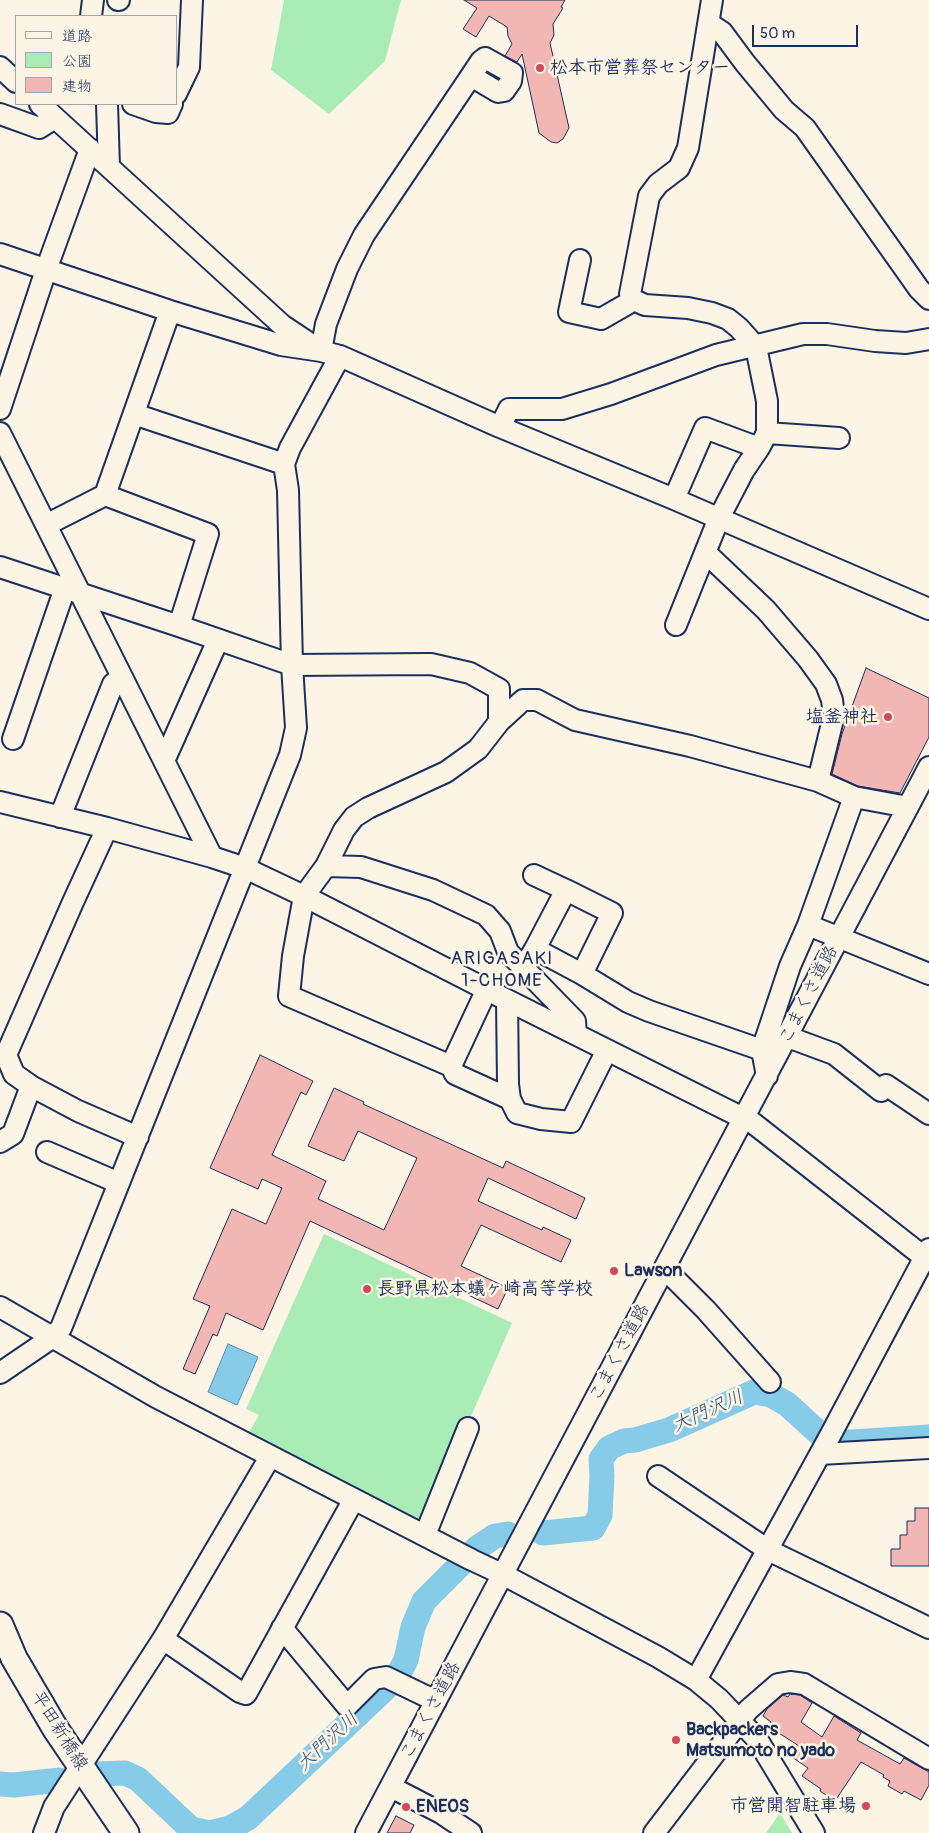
<!DOCTYPE html>
<html>
<head>
<meta charset="utf-8">
<style>
  body { margin:0 }
  #map { position:relative; width:929px; height:1833px; overflow:hidden; background:#fcf5e5; font-family:Pangolin,"Klee One",sans-serif }
  canvas { display:block }
  .legend { position:absolute; left:15px; top:15px; width:162px; height:90px; box-sizing:border-box; background:#fcf5e5; border:1px solid #a2a6af; margin:0; padding:6px 9px; list-style:none; font-size:15px; color:#1b2f5e }
  .legend li { display:flex; align-items:center; gap:10px; height:25px }
  .legend b { width:25px; border:1px solid #a2a6af }
  .scale { position:absolute; left:752px; top:25px; width:106px; height:22px; box-sizing:border-box; border:2px solid #1b2f5e; border-top:0; padding-left:6px; font-size:15px; line-height:18px; white-space:nowrap; color:#1b2f5e; -webkit-text-stroke:4px #fcf5e5; paint-order:stroke }
</style>
</head>
<body>
<div id="map">
<canvas width="929" height="1833"></canvas>
<ul class="legend">
<li><b style="height:6px;background:#fcf5e5"></b>道路</li>
<li><b style="height:14px;background:#aaecb5"></b>公園</li>
<li><b style="height:14px;background:#f2b6b3"></b>建物</li>
</ul>
<div class="scale">50 m</div>
</div>
<script>
const ctx = document.querySelector('canvas').getContext('2d');
ctx.lineJoin = 'round';
function fillPath(path, color) { ctx.fillStyle = color; ctx.fill(path, 'evenodd'); }
const shape = rows => new Path2D(rows.map(r => 'M' + r).join(''));
function trace(path, color, width, dash) { ctx.strokeStyle = color; ctx.lineWidth = width; ctx.lineCap = dash ? 'butt' : 'round'; ctx.setLineDash(dash || []); ctx.stroke(path); }
function write(font, color, halo, rows, align = 'center') {
  ctx.font = font + ' Pangolin,"Klee One",sans-serif'; ctx.lineWidth = 5; ctx.setLineDash([]); ctx.textBaseline = 'middle'; ctx.strokeStyle = halo; ctx.fillStyle = color; for (const [text, x, y, turn = 0] of rows) {
    ctx.save(); ctx.translate(x, y); ctx.rotate((+turn || 0) * Math.PI / 180); ctx.textAlign = isNaN(turn) ? turn : align; if (halo) ctx.strokeText(text, 0, 0); ctx.fillText(text, 0, 0); ctx.restore();
  }
}
const green = shape([
  [284,0,401,0,385,61,329,114,271,70],
  [324,1234,512,1323,424,1523,248,1434,259,1415,246,1409],
  [780,1813,792,1833,766,1833]
]);
const water = shape([
  [228,1344,258,1357,237,1405,208,1392,228,1344]
]);
const river = shape([
  [543,1533,593,1528,600,1515,602,1476,601,1459,609,1448,624,1441,635,1440,669,1430,754,1392,771,1395,787,1404,821,1435,837,1443,929,1437],
  [97,1774,125,1773,138,1779,191,1829,210,1833,230,1828,248,1818,388,1686,399,1673,406,1660,413,1627,424,1601,477,1548,495,1536,508,1534],
  [0,1784,14,1785,60,1780]
]);
const building = shape([
  [464,0,565,0,561,7,563,8,553,24,554,35,550,43,569,128,563,139,557,143,551,142,539,133,522,54,517,62,505,56,512,44,508,36,507,27,489,16,476,37,463,29,477,8,464,0],
  [866,668,929,698,929,737,900,793,858,786,832,774,842,734,866,668],
  [260,1055,313,1081,306,1095,301,1092,272,1155,326,1181,318,1199,384,1230,417,1158,358,1131,344,1161,308,1146,334,1088,364,1102,363,1104,503,1168,506,1161,585,1198,576,1219,488,1178,478,1201,542,1230,543,1227,571,1240,561,1262,481,1225,461,1266,508,1288,498,1309,310,1221,263,1330,226,1313,217,1336,213,1334,195,1374,183,1369,210,1306,193,1299,232,1209,266,1224,282,1188,262,1179,258,1189,210,1168,260,1055],
  [915,1508,929,1508,929,1566,891,1566,891,1549,900,1549,900,1535,907,1535,907,1521,915,1521,915,1508],
  [790,1694,800,1695,812,1703,801,1722,822,1737,834,1716,861,1733,857,1740,900,1764,904,1758,929,1772,929,1785,921,1800,904,1791,902,1794,888,1786,890,1781,883,1777,884,1775,861,1762,835,1801,820,1791,821,1789,802,1776,808,1768,792,1757,799,1746,768,1726,771,1722,763,1716,767,1709,783,1695,788,1697,790,1694],
  [396,1816,414,1825,410,1833,387,1833,396,1816]
]);
const minor = shape([
  [118,0,119,0],
  [91,16,93,0],
  [710,24,722,32,745,63,784,110,805,128,919,289,929,299],
  [485,58,512,73,511,81,504,91,498,92,471,76,481,61,485,58],
  [0,67,16,82],
  [176,94,189,67,192,0],
  [40,104,282,325,321,351,326,324,347,269,364,235,471,76],
  [107,104,109,167],
  [133,104,156,112,168,113,172,104],
  [0,114,39,128,55,118],
  [0,254,170,311,281,345,321,351,340,356,500,427,674,499,929,609],
  [580,260,569,312,601,319,634,300],
  [0,409,46,270,90,149],
  [134,414,284,464],
  [500,427,509,409,562,409,611,394,716,355,803,334,827,334,875,341,906,343,929,339],
  [0,433,212,857],
  [767,433,839,438],
  [105,495,208,534,179,626],
  [674,499,705,428,759,448],
  [46,525,105,495,170,311],
  [706,553,766,610,808,659,826,684,832,700,834,715,818,781],
  [0,567,179,626,292,665,431,664,470,673,499,689,499,722],
  [676,625,719,518,744,470,759,448,767,433,767,401,756,347,739,328,728,319,712,313,688,308,645,305,634,300,630,294,649,196,658,184,679,168,688,148,712,0],
  [13,739,65,588],
  [164,761,218,640],
  [0,802,107,828,212,857,245,868,304,896,507,1000,753,1123,929,1261],
  [60,817,113,684,121,677],
  [107,828,73,902,6,1055,14,1074,31,1086,78,1111,138,1137],
  [326,866,361,867,433,890,486,915,500,931,508,952,575,1021,576,1034],
  [534,875,566,890],
  [808,925,929,974],
  [535,949,566,890,612,913,582,974],
  [524,967,535,949,582,974,628,1002,649,1011,762,1050],
  [507,1000,508,1084,510,1099,517,1113,541,1119,571,1122,607,1050],
  [788,1037,834,1054,881,1091,886,1085,929,1114],
  [451,1066,487,989],
  [767,1076,762,1050,790,966,808,925,854,797],
  [510,1099,455,1074,451,1066,289,996,293,956,304,896,326,866,344,830,354,817,368,808,446,772,478,749,499,722,523,700,537,700,575,720,690,746,818,781,854,797,908,807],
  [0,1142,13,1134,31,1086],
  [47,1152,119,1183],
  [663,1271,672,1276,706,1310,770,1382],
  [0,1307,156,1397,472,1560,504,1575,658,1657,696,1680,719,1699,757,1739,814,1833],
  [0,1373,53,1337,61,1328,290,755,296,728,292,665,288,490,284,464,290,448,340,356],
  [820,1454,929,1448],
  [658,1476,768,1550,929,1628],
  [425,1535,468,1428],
  [282,1628,347,1706,374,1679,386,1677,436,1701],
  [163,1639,240,1692,246,1694,354,1499],
  [696,1680,831,1434,929,1249],
  [391,1787,441,1813,471,1833],
  [44,1833,54,1807,163,1639,270,1457],
  [366,1833,929,767],
  [654,1833,748,1710,778,1684,790,1682,804,1684,929,1759]
]);
const major = shape([
  [0,1625,14,1658,55,1728,126,1833]
]);
const markers = [
  [540,68,5,"#d1495b"],
  [888,717,5,"#d1495b"],
  [614,1271,5,"#d1495b"],
  [367,1289,5,"#d1495b"],
  [676,1740,5,"#d1495b"],
  [866,1806,5,"#d1495b"],
  [406,1807,5,"#d1495b"]
];
const poiNames = [
  ["松本市営葬祭センター",550,68],
  ["塩釜神社",878,717,"right"],
  ["Lawson",624,1271],
  ["長野県松本蟻ヶ崎高等学校",377,1289],
  ["Backpackers",686,1730],
  ["Matsumoto no yado",686,1751],
  ["市営開智駐車場",856,1806,"right"],
  ["ENEOS",416,1807]
];
const streetNames = [
  ["こまくさ道路",809,995,-63],
  ["こまくさ道路",620,1353,-62],
  ["こまくさ道路",431,1711,-62],
  ["平田新橋線",59,1731,58]
];
const neighbourhoodNames = [
  ["ARIGASAKI",502,959],
  ["1-CHOME",502,981]
];
const waterNames = [
  ["大門沢川",708,1412,-24],
  ["大門沢川",328,1742,-43]
];
fillPath(green, '#aaecb5');
fillPath(water, '#86cbe7');
trace(water, '#5b8db0', 1);
trace(river, '#86cbe7', 25);
fillPath(building, '#f2b6b3');
trace(building, '#1b2f5e', 1);
trace(minor, '#1b2f5e', 24);
trace(major, '#1b2f5e', 29);
trace(minor, '#fcf5e5', 20);
trace(major, '#fcf5e5', 25);
for (const [x, y, r, color] of markers) { const dot = new Path2D(); dot.arc(x, y, r, 0, 2 * Math.PI); ctx.fillStyle = color; ctx.fill(dot); trace(dot, '#fcf5e5', 2); }
write('bold 18px', '#1b2f5e', '#fcf5e5', poiNames, 'left');
write('18px', '#1b2f5e', '#fcf5e5', streetNames);
ctx.letterSpacing = '1px';
write('19px', '#1b2f5e', '#fcf5e5', neighbourhoodNames);
ctx.letterSpacing = '0px';
write('italic 19px', '#365680', '#fcf5e5', waterNames);
</script>
</body>
</html>
